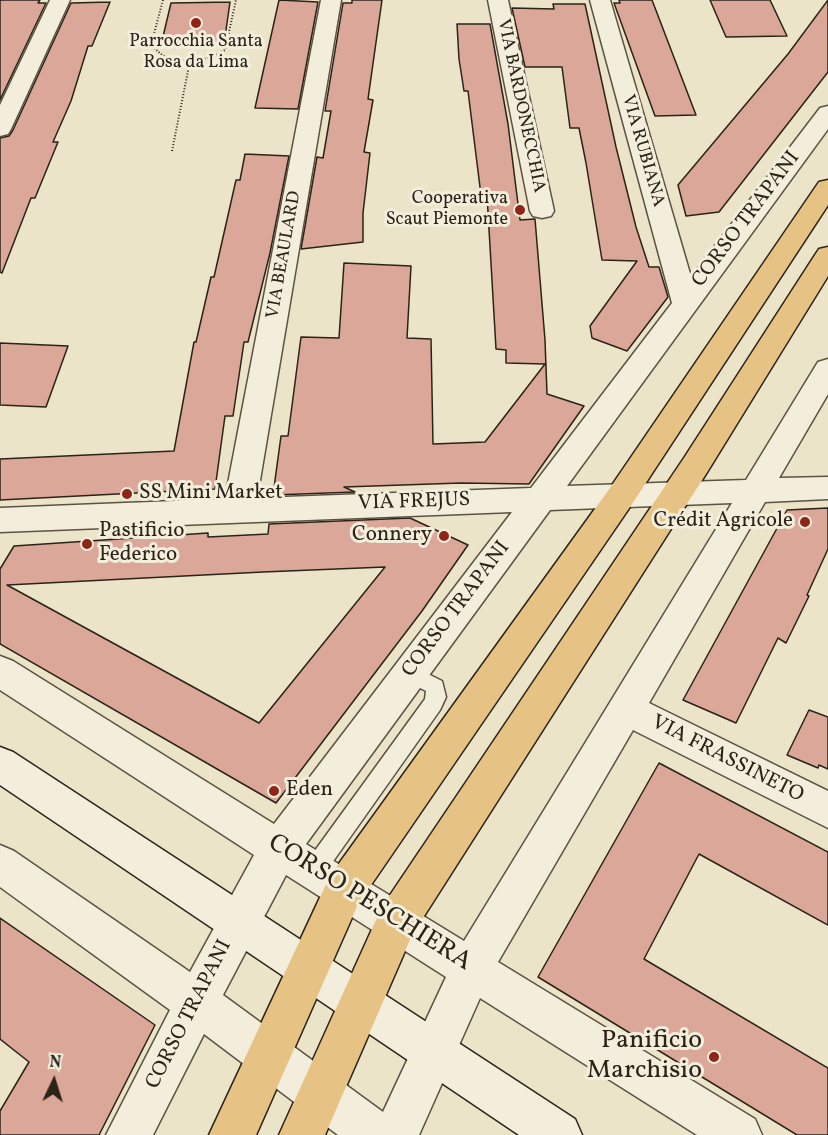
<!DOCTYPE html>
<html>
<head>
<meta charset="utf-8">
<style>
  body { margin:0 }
  #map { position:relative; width:828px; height:1135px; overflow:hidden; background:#ece4c9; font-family:Vollkorn,serif }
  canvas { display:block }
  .north { position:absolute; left:24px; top:1051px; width:60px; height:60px; -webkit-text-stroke:4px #f3eddc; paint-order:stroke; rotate:4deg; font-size:16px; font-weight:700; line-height:24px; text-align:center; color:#2b2218 }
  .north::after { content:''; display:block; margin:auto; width:21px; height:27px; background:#2b2218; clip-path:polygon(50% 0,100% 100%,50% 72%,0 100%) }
</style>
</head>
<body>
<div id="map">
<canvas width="828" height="1135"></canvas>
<div class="north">N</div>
</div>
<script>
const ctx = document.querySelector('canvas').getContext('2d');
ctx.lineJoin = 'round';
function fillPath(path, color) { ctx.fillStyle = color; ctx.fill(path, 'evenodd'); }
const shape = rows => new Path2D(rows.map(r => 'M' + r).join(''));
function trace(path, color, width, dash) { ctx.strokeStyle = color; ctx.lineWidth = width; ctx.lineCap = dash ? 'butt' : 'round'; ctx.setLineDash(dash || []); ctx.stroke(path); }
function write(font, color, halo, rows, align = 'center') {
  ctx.font = font + ' Vollkorn,serif'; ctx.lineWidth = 6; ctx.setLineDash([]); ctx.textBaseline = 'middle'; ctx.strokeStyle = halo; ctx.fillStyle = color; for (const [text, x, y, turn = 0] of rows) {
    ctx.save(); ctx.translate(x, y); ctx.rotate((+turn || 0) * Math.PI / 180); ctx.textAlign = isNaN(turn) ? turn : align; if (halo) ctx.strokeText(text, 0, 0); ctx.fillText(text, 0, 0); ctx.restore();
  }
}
const building = shape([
  [0,0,40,0,38,3,46,3,0,100,0,0],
  [279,0,318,2,298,109,255,108,279,0],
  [352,0,382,0,368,99,373,100,364,152,370,153,363,213,363,242,301,249,317,157,323,158,331,111,325,111,343,3,352,3,352,0],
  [619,0,652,0,696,115,655,116,614,3,620,3,619,0],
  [710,0,770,0,787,36,726,37,710,0],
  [828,0,828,72,719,212,686,216,678,185,788,54,828,0],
  [110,2,92,46,88,46,71,101,53,142,58,142,35,198,31,198,2,273,0,272,0,138,9,136,13,130,71,3,110,2],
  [230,2,224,44,161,45,171,3,230,2],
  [553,4,585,4,616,147,636,227,649,267,659,267,668,297,627,351,592,338,590,326,637,261,602,260,586,163,579,128,570,128,562,67,525,67,512,8,554,9,553,4],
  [457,24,490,24,508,124,520,220,535,219,545,340,547,394,584,406,529,484,461,483,344,487,355,492,273,495,281,436,288,436,301,337,339,338,344,263,411,266,407,338,431,339,433,444,485,442,545,364,506,363,506,350,496,349,487,195,481,195,468,91,464,91,459,59,457,24],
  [245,154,289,156,270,253,248,342,244,342,233,416,225,416,215,489,0,500,0,459,174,451,194,342,196,342,211,277,214,277,236,180,240,180,245,154],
  [0,343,68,346,46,407,0,405,0,343],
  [828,508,828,549,807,595,809,596,786,643,778,638,736,723,683,700,787,510,828,508],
  [410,518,468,545,422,611,276,803,0,644,0,569,14,546,208,533,208,537,268,534,269,524,410,518],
  [385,567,259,723,7,585,263,572,385,567],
  [809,710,828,717,828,769,819,765,818,768,787,755,809,710],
  [659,763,828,852,828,925,699,854,644,959,828,1068,828,1135,797,1135,538,977,659,763],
  [0,918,155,1025,99,1135,0,1135,0,1111,29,1062,0,1039,0,918]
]);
const path = shape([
  [163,0,151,45,162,55,172,59,190,61,208,58,225,50,236,0],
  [172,151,190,61]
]);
const lane = shape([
  [410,665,442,681,446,697,440,710,322,877,314,880,306,877,303,870,306,863,425,699,426,691,403,679,400,673,403,667,410,665]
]);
const street = shape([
  [50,0,70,0,11,129,8,134,0,136,0,105,50,0],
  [321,0,341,0,257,498,531,488,672,303,590,0,610,0,691,277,820,108,828,106,828,129,567,486,746,480,818,362,828,359,828,394,779,478,828,477,828,499,765,502,649,703,828,791,828,828,633,730,498,962,755,1119,762,1135,697,1135,480,998,419,1135,338,1135,204,1034,153,1135,106,1135,170,1010,0,887,0,845,14,851,190,972,254,855,0,690,0,656,13,661,274,824,512,512,0,532,0,508,225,499,321,0],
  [732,503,464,941,306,844,550,510,732,503],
  [286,875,446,977,383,1112,223,995,286,875],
  [488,0,508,0,554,211,551,216,542,218,533,216,530,211,488,0]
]);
const secondary = shape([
  [0,747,13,752,575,1119,582,1135,519,1135,0,785,0,747]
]);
const primary = shape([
  [828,180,828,205,632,504,358,904,256,1135,209,1135,330,876,610,488,819,182,828,180],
  [828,247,828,276,706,474,412,935,325,1135,279,1135,382,907,684,458,815,255,819,249,828,247]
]);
const markers = [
  [196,23,6,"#8f2418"],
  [520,210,6,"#8f2418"],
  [127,494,6,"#8f2418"],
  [805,522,6,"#8f2418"],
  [444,536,6,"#8f2418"],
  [87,544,6,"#8f2418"],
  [274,791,6,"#8f2418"],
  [714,1057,6,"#8f2418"]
];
const farPoinames = [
  ["Parrocchia Santa",196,43],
  ["Rosa da Lima",196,64],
  ["Cooperativa",508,200,"right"],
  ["Scaut Piemonte",508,221,"right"]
];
const farStreetnames = [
  ["VIA BARDONECCHIA",520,106,78],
  ["VIA RUBIANA",642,151,74],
  ["VIA BEAULARD",285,255,-80]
];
const streetNames = [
  ["CORSO TRAPANI",747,220,-53],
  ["VIA FREJUS",414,503,-2],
  ["CORSO TRAPANI",457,610,-53],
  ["VIA FRASSINETO",727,760,27],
  ["CORSO TRAPANI",190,1015,-63]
];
const poiNames = [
  ["SS Mini Market",139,494],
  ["Crédit Agricole",793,522,"right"],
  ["Pastificio",99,532],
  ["Federico",99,556],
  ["Connery",432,536,"right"],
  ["Eden",286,791]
];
const nearStreetnames = [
  ["CORSO PESCHIERA",369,904,32]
];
const nearPoinames = [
  ["Panificio",702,1042],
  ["Marchisio",702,1072]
];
fillPath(building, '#dba799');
trace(building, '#2b2218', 1.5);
trace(lane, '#5b5244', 3);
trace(street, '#5b5244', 3);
trace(secondary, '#2b2218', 3);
trace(primary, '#2b2218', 3);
trace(path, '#2b2218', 2, [1, 2]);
fillPath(lane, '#f3eddc');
fillPath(street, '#f3eddc');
fillPath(secondary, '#f3eddc');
fillPath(primary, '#e6c284');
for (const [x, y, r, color] of markers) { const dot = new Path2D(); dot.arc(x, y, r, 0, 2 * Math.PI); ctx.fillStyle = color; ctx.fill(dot); trace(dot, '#f3eddc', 2); }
write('18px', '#2b2218', '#f3eddc', farPoinames);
write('18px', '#2b2218', '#f3eddc', farStreetnames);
write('21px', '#2b2218', '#f3eddc', streetNames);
write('21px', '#2b2218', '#f3eddc', poiNames, 'left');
write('26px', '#2b2218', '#f3eddc', nearStreetnames);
write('26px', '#2b2218', '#f3eddc', nearPoinames, 'right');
</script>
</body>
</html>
